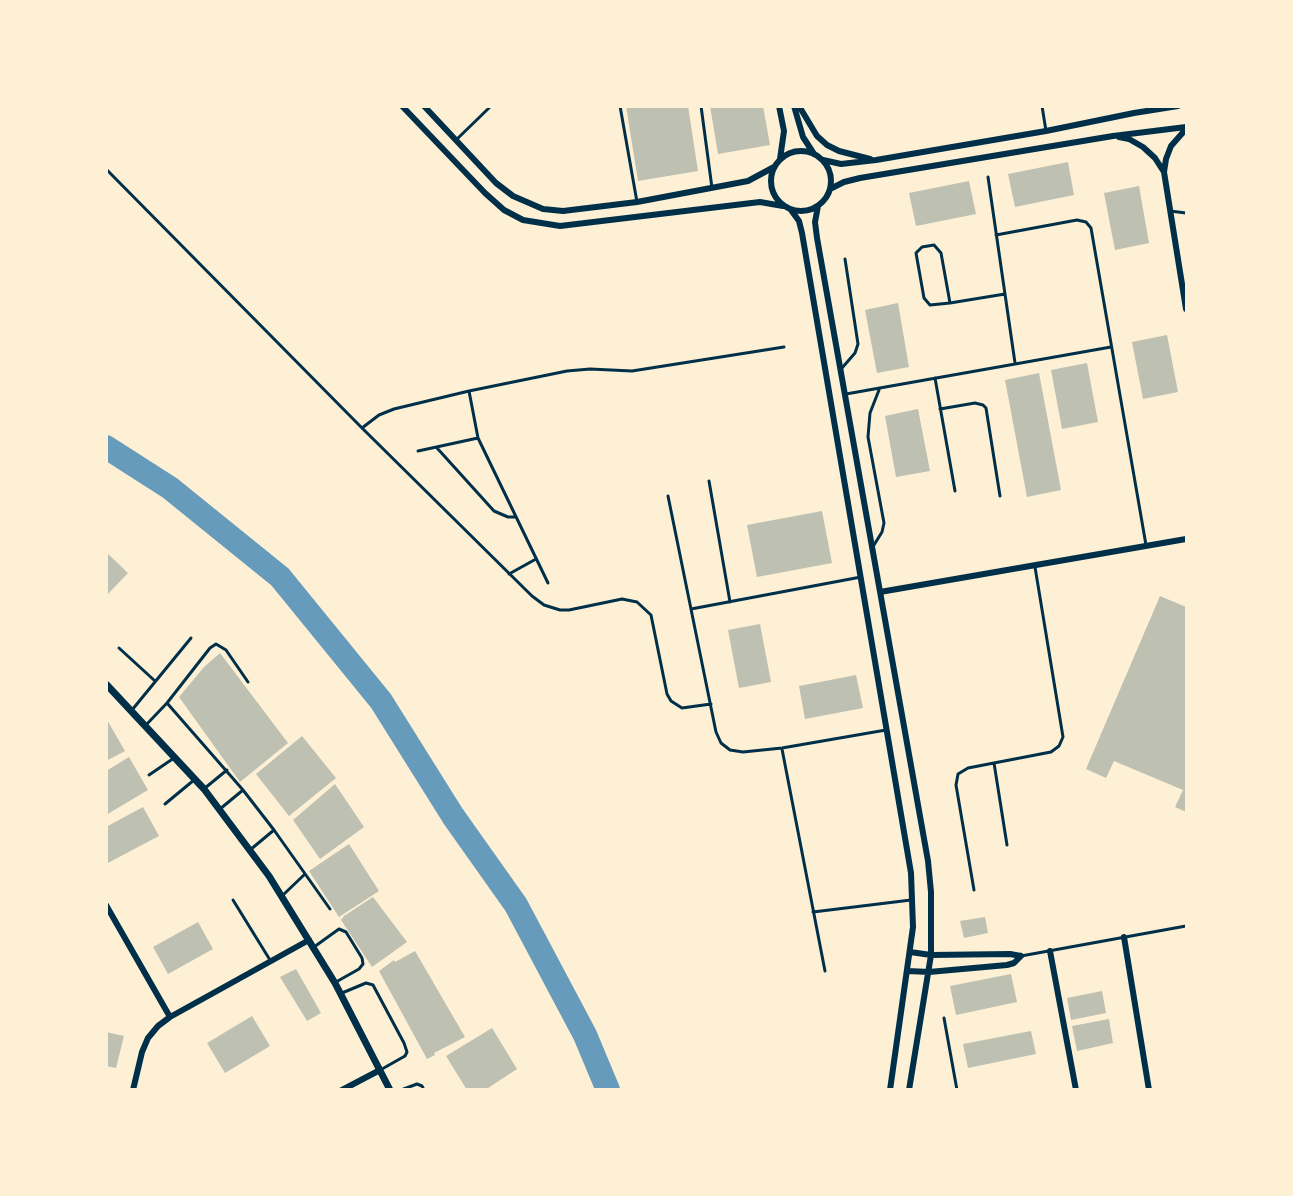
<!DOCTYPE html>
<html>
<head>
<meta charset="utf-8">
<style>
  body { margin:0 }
  #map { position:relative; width:1293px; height:1196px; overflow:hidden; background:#fdf0d5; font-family:Manrope,sans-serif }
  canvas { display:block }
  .frame { position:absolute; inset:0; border:108px solid #fdf0d5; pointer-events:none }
</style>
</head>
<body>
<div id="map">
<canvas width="1293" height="1196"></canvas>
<div class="frame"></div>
</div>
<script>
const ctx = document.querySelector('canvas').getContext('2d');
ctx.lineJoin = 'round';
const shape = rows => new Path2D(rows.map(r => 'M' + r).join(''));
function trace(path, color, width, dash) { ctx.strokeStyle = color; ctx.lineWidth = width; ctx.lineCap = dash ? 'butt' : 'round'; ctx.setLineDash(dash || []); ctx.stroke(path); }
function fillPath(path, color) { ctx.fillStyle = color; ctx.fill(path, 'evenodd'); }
const river = shape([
  [106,447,170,488,280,577,381,701,453,816,516,905,585,1035,608,1090]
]);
const building = shape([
  [626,106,688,106,698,171,638,181],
  [710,106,763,106,770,145,718,154],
  [1068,162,1074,195,1015,207,1008,174],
  [969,181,976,214,916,226,909,193],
  [1139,186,1149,243,1115,250,1104,193],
  [898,303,909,367,877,373,865,310],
  [1167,335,1178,392,1143,399,1132,342],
  [1087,363,1098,422,1062,429,1051,370],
  [1039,373,1061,490,1027,497,1005,380],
  [918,409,930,471,896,477,885,416],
  [822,511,832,563,757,577,747,525],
  [106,552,128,573,106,596],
  [1160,596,1186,607,1186,812,1175,807,1183,790,1114,761,1106,778,1086,769],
  [760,624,771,682,739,688,728,630],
  [220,653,288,743,240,782,179,697,204,667],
  [856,675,863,708,805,719,799,686],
  [106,718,125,751,106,761],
  [302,736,336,778,289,816,256,774],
  [129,757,148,790,106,815,106,771],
  [335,784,364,827,320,859,293,820],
  [143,807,159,836,106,864,106,827],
  [349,844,379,891,339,917,309,871],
  [373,897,407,942,372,967,341,920,344,916],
  [985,917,988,933,964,938,960,921],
  [198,922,213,949,168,974,153,947],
  [415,951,465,1037,434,1053,435,1055,427,1059,379,971,394,960,395,962],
  [296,969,321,1013,307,1021,280,977],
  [1011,974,1017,1002,956,1015,950,986],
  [1102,991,1106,1013,1071,1020,1067,998],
  [252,1016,270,1046,225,1073,207,1043],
  [1109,1019,1113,1043,1077,1051,1072,1026],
  [492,1028,517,1069,485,1090,467,1090,446,1056],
  [1031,1031,1036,1054,968,1068,963,1044],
  [106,1032,124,1036,116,1068,106,1066]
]);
const service = shape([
  [620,106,637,202],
  [701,106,712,188],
  [1042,106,1046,131],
  [456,140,491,106],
  [106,169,362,428,532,596,544,605,560,610,569,610,622,599,637,602,651,615,667,694,671,701,682,708,711,704],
  [988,177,1015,363],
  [1170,211,1186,213],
  [996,235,1077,220,1086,222,1091,228,1146,545],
  [934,245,941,253,950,303,930,305,924,298,916,253,922,247,934,245],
  [950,303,1005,294],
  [842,368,855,353,858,344,845,259],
  [935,378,955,491],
  [469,391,478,438,548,583],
  [846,394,1111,347],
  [940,409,975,403,983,405,986,408,1000,496],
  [362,428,379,415,394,409,469,391,567,371,590,369,632,371,784,347],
  [437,448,494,511,508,517,516,517],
  [418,451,478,438],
  [709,481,730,602],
  [668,496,716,732,721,743,730,750,743,752,782,748,886,730],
  [874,545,882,532,884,523,868,437,870,413,879,390],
  [509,574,536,559],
  [691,609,861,577],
  [119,648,155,681],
  [167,703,243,790,274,830,330,909],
  [132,710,191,638],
  [146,725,167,703,210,648,216,644,226,650,248,682],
  [782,749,825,971],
  [994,763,1007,845],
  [149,775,174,758],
  [205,788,227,770],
  [165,804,194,780],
  [220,809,243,790],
  [250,850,274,830],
  [974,890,956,785,958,774,968,768,1051,752,1059,746,1063,737,1035,567],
  [283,895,305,874],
  [233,900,270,960],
  [813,912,911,900],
  [314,947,339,929,346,932,362,958,363,964,359,969,336,982],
  [1021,956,1186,926],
  [342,993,366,983,373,985,404,1043,407,1052,405,1056,382,1069],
  [944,1018,957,1090],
  [401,1090,417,1084,422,1086,424,1090]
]);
const minor = shape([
  [402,106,485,193,504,210,523,220,560,226,760,202,783,206],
  [424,106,496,183,513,196,543,209,563,211,637,202,748,181,774,167],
  [779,106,784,131,780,159],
  [794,106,803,137,814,154],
  [799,106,817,136,827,145,839,151,870,159],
  [1186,129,1171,146,1166,159,1164,172,1186,309],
  [1119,137,1129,139,1143,147,1155,158,1164,172],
  '771 181a30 30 0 1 1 60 0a30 30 0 1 1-60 0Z',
  [823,160,841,164,876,160,1046,131,1134,113,1178,106],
  [830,189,844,182,860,178,1113,136,1186,127],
  [818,206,815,222,817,238,928,861,931,892,931,955,909,1090],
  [791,210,799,221,802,233,911,873,913,927,890,1090],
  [880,592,1186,539],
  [106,905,170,1017],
  [1124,937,1149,1090],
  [1050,951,1076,1090],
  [910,952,931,955,1010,954,1021,956],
  [908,971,929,972,1007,965,1014,963,1021,956],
  [133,1090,142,1052,148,1038,158,1026,170,1017,309,940],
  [342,1090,380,1070]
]);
const tertiary = shape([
  [106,684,204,789,269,876,335,983,390,1090]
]);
trace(river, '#669bbc', 24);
fillPath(building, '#bec0b2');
trace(service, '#003049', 3);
trace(minor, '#003049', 6);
trace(tertiary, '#003049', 7);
</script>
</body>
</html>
